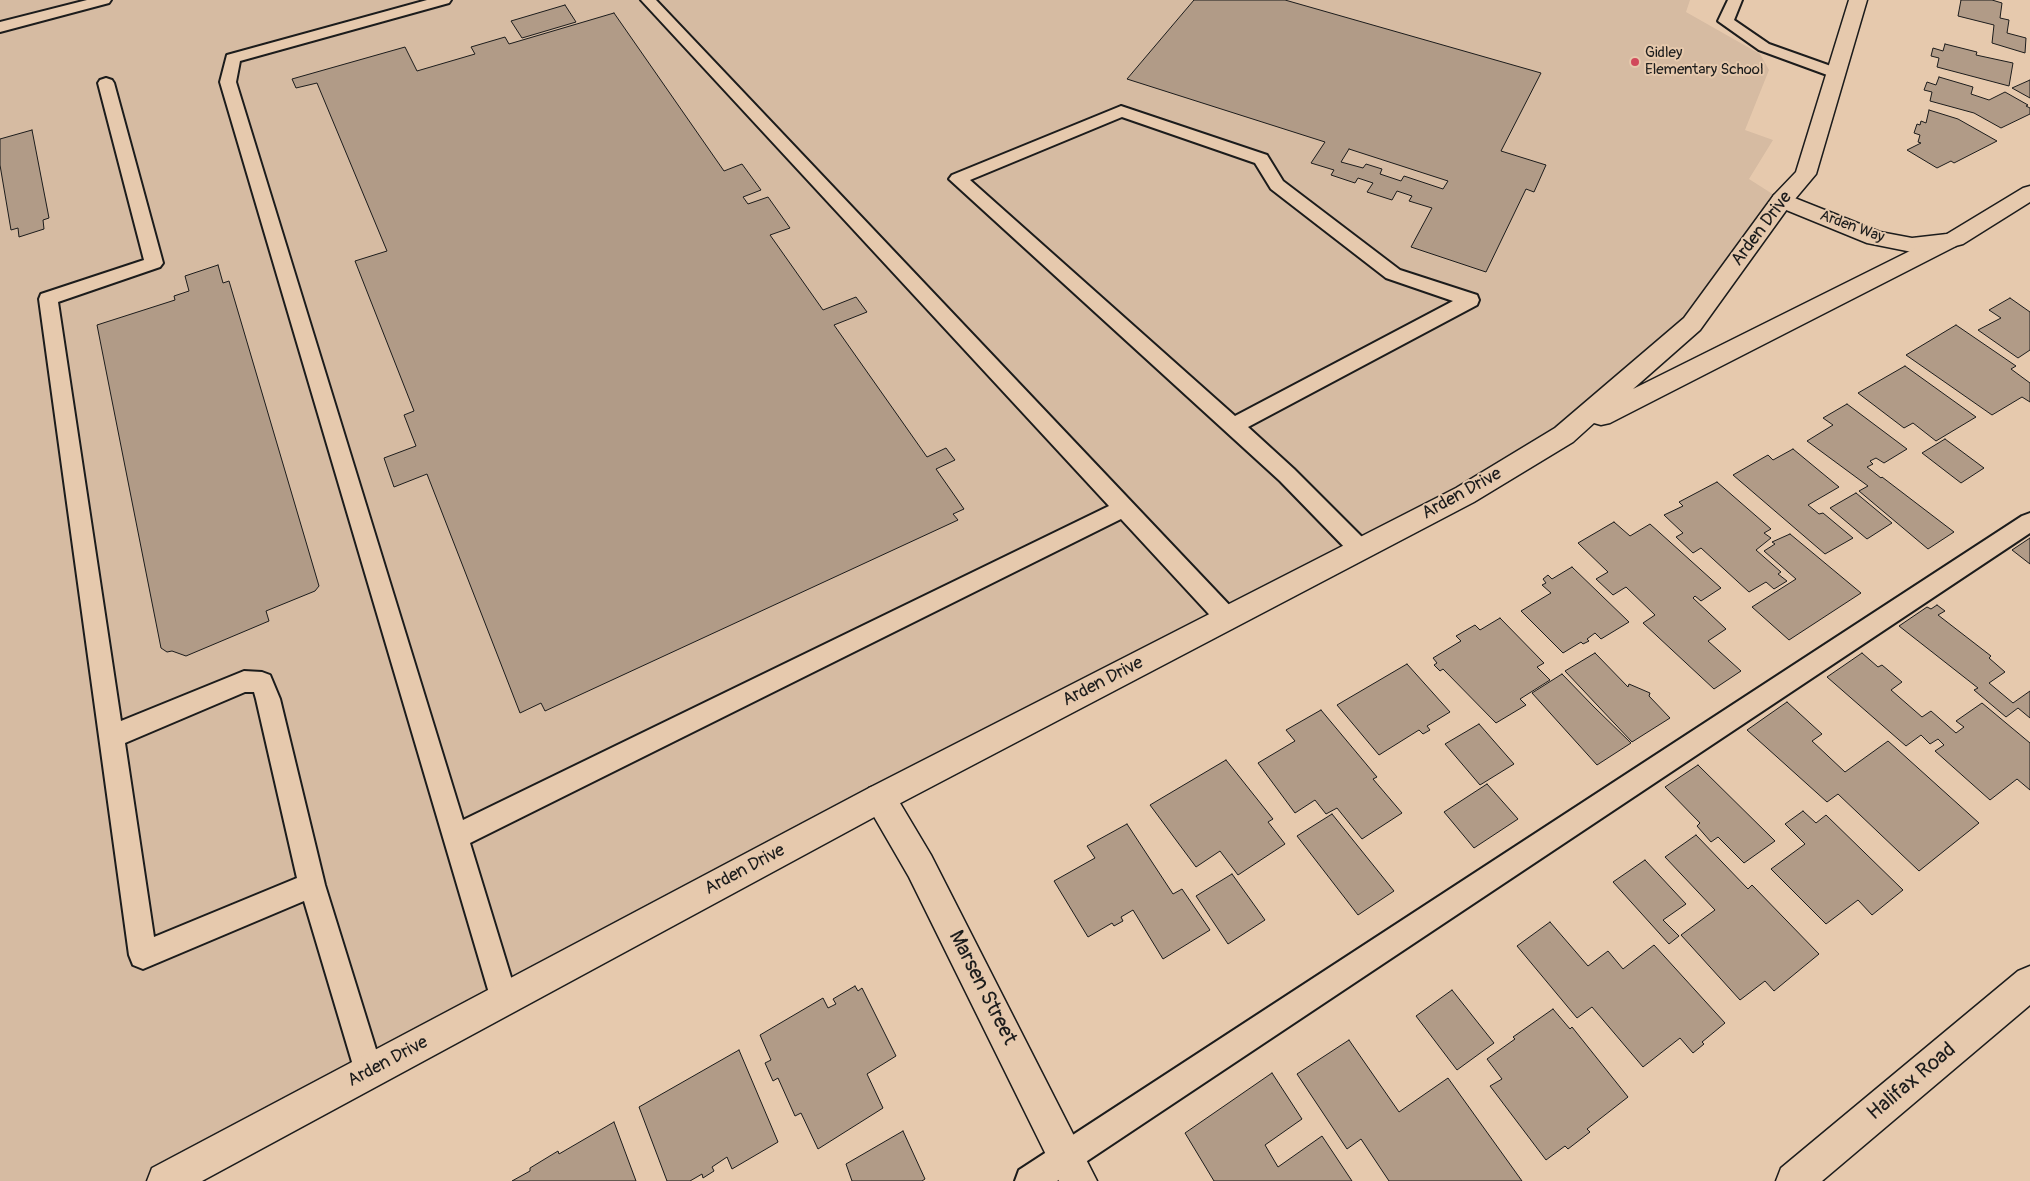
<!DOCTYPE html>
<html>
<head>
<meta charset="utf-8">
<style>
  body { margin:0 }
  canvas { display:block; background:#e6c9ad }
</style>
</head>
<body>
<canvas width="2030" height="1181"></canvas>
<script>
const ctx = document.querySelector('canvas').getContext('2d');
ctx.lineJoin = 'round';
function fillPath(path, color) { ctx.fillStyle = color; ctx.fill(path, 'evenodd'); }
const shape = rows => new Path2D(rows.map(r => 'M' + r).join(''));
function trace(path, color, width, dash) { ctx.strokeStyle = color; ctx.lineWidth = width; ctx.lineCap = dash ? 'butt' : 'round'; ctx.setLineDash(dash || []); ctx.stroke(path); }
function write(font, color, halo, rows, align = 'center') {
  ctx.font = font + ' Pangolin,sans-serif'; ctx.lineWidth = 4; ctx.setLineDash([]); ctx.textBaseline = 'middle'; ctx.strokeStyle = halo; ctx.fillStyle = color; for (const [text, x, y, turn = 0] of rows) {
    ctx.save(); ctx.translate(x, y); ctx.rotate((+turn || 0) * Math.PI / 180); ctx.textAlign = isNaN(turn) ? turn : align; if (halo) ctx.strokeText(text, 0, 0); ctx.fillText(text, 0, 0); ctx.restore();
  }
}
const built = shape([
  [0,0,1690,0,1686,12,1760,54,1769,70,1745,130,1773,140,1749,179,1782,200,1692,324,1564,435,152,1181,0,1181]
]);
const building = shape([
  [1194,0,1285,0,1541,73,1501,151,1546,165,1534,192,1526,189,1486,272,1411,247,1432,208,1409,201,1412,196,1397,191,1392,200,1367,192,1373,183,1358,178,1355,183,1331,175,1334,170,1311,163,1325,142,1127,79,1194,0],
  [1349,149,1448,181,1443,189,1404,176,1401,181,1380,174,1382,169,1366,164,1363,168,1341,162,1349,149],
  [1961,0,1992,0,2002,3,2000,18,2009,20,2007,33,2026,38,2025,53,1992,43,1994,25,1958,16,1961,0],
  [565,5,576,22,522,38,511,21,565,5],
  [614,13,724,171,742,164,761,190,743,197,748,204,768,197,790,228,770,235,823,310,856,297,867,312,834,325,927,457,946,448,955,460,936,469,964,509,953,514,958,520,545,711,541,703,520,713,427,474,394,487,384,458,416,446,404,415,414,411,355,261,387,251,317,83,296,88,292,79,405,47,417,71,475,54,471,47,505,37,509,44,614,13],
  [1945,44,1977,52,1976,55,2013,63,2009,86,1937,67,1939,58,1931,56,1933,48,1943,51,1945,44],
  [1939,77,1973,87,1971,94,1989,100,2005,92,2028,105,2026,106,2030,108,2030,114,2001,128,1974,113,1930,101,1932,92,1924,90,1927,82,1936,85,1939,77],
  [2030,80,2030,98,2012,88,2030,80],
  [1929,110,1958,119,1997,141,1954,163,1951,161,1937,168,1907,150,1921,143,1918,142,1920,135,1914,133,1917,124,1920,125,1921,121,1926,123,1929,110],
  [32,130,49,218,43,220,44,229,19,237,18,228,11,230,0,165,0,139,32,130],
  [218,265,223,283,229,281,319,586,315,591,266,611,269,621,186,656,172,651,167,652,161,648,97,325,175,300,174,296,189,291,185,276,218,265],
  [2010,298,2030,312,2030,350,2018,358,1978,330,2001,318,1989,310,2010,298],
  [1956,325,2016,366,2011,369,2030,383,2030,402,2022,397,1992,415,1906,355,1956,325],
  [1905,366,1976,417,1936,441,1913,423,1904,428,1858,393,1905,366],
  [1847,404,1907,449,1884,463,1876,458,1870,461,1873,464,1867,467,1881,478,1882,477,1954,532,1928,549,1859,491,1868,486,1807,441,1833,425,1823,418,1847,404],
  [1945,439,1984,468,1961,483,1922,453,1945,439],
  [1793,449,1839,487,1808,505,1819,514,1823,513,1853,538,1825,554,1733,475,1768,455,1773,460,1793,449],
  [1717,482,1771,529,1764,533,1771,538,1756,550,1781,572,1778,574,1787,581,1774,589,1766,582,1749,592,1701,548,1693,553,1676,537,1683,533,1664,515,1683,506,1679,502,1717,482],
  [1856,493,1892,523,1867,539,1830,508,1856,493],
  [1614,522,1630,536,1650,524,1721,588,1701,601,1695,596,1693,598,1726,629,1708,641,1741,671,1714,689,1643,623,1655,615,1626,587,1613,595,1596,579,1608,572,1578,543,1614,522],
  [1790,534,1861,593,1789,640,1752,607,1796,579,1764,551,1775,544,1772,542,1790,534],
  [2030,538,2030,564,2012,550,2030,538],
  [1572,567,1629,622,1601,639,1595,633,1587,639,1589,641,1583,644,1581,642,1563,653,1521,611,1551,593,1542,585,1546,583,1543,579,1548,575,1552,579,1572,567],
  [1937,605,1945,611,1938,615,1991,656,1989,658,2005,672,1989,683,2013,703,2030,691,2030,718,2018,708,2006,717,1974,690,1978,688,1899,626,1927,607,1931,609,1937,605],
  [1500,618,1544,663,1537,667,1550,680,1520,699,1526,705,1496,723,1443,669,1440,671,1434,665,1437,663,1433,658,1461,641,1456,636,1475,625,1480,630,1500,618],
  [1595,653,1628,687,1629,684,1650,693,1649,696,1670,718,1632,742,1565,671,1595,653],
  [1862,653,1878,667,1882,665,1902,682,1891,690,1922,717,1931,711,1956,733,1964,727,1956,721,1982,703,2030,743,2030,790,2017,779,1990,800,1935,751,1944,745,1938,739,1930,744,1921,735,1906,746,1827,677,1862,653],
  [1407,664,1450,712,1427,726,1430,730,1423,734,1419,730,1379,755,1337,705,1407,664],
  [1562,674,1594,707,1631,743,1597,765,1532,693,1562,674],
  [1787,702,1822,734,1812,741,1845,772,1888,741,1979,823,1919,871,1838,794,1827,802,1747,730,1787,702],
  [1321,710,1377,777,1373,779,1402,813,1362,839,1337,808,1326,814,1315,800,1295,813,1258,763,1295,741,1286,730,1321,710],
  [1479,724,1514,764,1480,785,1445,744,1479,724],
  [1226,760,1273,819,1268,822,1285,844,1238,875,1220,851,1196,867,1150,805,1226,760],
  [1698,765,1775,841,1744,863,1718,837,1711,842,1697,826,1700,823,1665,787,1698,765],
  [1487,784,1518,819,1474,848,1444,812,1487,784],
  [1803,811,1816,823,1826,815,1903,890,1872,915,1858,900,1826,924,1771,869,1805,844,1785,824,1803,811],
  [1332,814,1394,891,1358,915,1297,836,1332,814],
  [1127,824,1173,894,1182,889,1210,930,1163,959,1133,910,1121,917,1123,921,1114,926,1112,923,1088,937,1054,881,1095,858,1087,846,1127,824],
  [1696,835,1748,889,1752,885,1819,954,1774,991,1765,981,1740,1000,1681,935,1715,910,1665,857,1696,835],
  [1645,860,1686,904,1663,920,1679,936,1669,944,1613,882,1645,860],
  [1232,874,1265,920,1228,944,1196,896,1232,874],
  [1550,922,1588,966,1608,951,1623,969,1654,945,1725,1023,1702,1042,1704,1044,1693,1053,1680,1038,1643,1067,1592,1007,1577,1018,1517,946,1550,922],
  [855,986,858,991,862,988,896,1056,867,1074,883,1108,818,1149,801,1113,795,1116,778,1078,773,1081,765,1063,771,1060,760,1035,823,998,828,1008,836,1004,833,999,855,986],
  [1452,990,1494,1043,1457,1070,1416,1016,1452,990],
  [1553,1009,1570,1029,1572,1027,1628,1097,1587,1129,1590,1132,1568,1149,1565,1146,1546,1160,1490,1086,1502,1079,1487,1059,1515,1039,1513,1037,1553,1009],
  [1349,1040,1399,1112,1448,1078,1522,1181,1389,1181,1361,1139,1347,1149,1297,1074,1349,1040],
  [739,1050,778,1142,732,1169,727,1157,712,1167,714,1171,703,1178,702,1174,690,1181,667,1181,639,1107,739,1050],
  [1272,1073,1302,1119,1265,1145,1278,1167,1322,1136,1352,1181,1214,1181,1185,1133,1272,1073],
  [614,1122,636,1181,512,1181,530,1171,530,1168,558,1151,559,1154,614,1122],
  [903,1131,925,1179,922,1181,852,1181,846,1164,903,1131]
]);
const service = shape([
  [87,0,111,0,109,3,0,32,0,22,87,0],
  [427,0,451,0,449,3,240,61,236,82,463,820,1109,506,641,0,656,0,1235,611,1238,618,1235,625,1227,628,1219,625,1121,519,470,843,518,1000,514,1010,504,1014,494,1010,220,82,227,55,427,0],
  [1728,0,1742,0,1734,20,1769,44,1842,70,1844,73,1842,76,1836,78,1830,76,1759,50,1718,21,1728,0],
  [106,78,112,80,114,83,163,263,160,267,58,302,121,721,244,671,262,672,270,675,280,699,325,885,383,1072,379,1082,369,1086,359,1082,355,1072,304,901,143,969,133,965,129,955,39,299,41,294,144,260,98,83,100,80,106,78],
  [245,692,254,692,256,699,297,878,154,937,125,743,245,692],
  [1121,106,1267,155,1283,181,1400,270,1477,295,1479,300,1477,305,1248,427,1294,469,1368,543,1371,549,1368,555,1360,558,1352,555,1280,481,949,179,952,175,1121,106],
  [1122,117,1255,163,1271,189,1386,278,1453,301,1235,416,970,180,1122,117],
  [2030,513,2030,533,1057,1181,1015,1181,1019,1170,2022,516,2030,513]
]);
const minor = shape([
  [2030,186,2030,202,1963,244,1948,248,1912,252,1867,243,1774,205,1771,200,1774,195,1782,193,1880,232,1912,238,1947,234,2023,188,2030,186],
  [880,784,891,788,931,855,1097,1181,1059,1181,909,877,869,808,865,798,869,788,880,784],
  [2030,966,2030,1005,1822,1181,1776,1181,1781,1168,2018,971,2030,966]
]);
const tertiary = shape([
  [1849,0,1867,0,1816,174,1790,205,1700,330,1633,389,1940,236,1948,234,1956,236,1959,241,1956,246,1610,423,1601,425,1594,423,1573,442,1474,502,891,808,202,1181,147,1181,152,1168,869,788,1456,488,1555,428,1684,318,1774,195,1796,172,1849,0]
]);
const markers = [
  [1635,62,5,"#d1495b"]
];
const farPoinames = [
  ["Gidley",1645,53],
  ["Elementary School",1645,70]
];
const farStreetnames = [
  ["Arden Way",1852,227,20]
];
const streetNames = [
  ["Arden Drive",1762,229,-53],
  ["Arden Drive",1462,494,-29],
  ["Arden Drive",1103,682,-27],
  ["Arden Drive",745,870,-28],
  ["Arden Drive",388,1062,-28]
];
const nearStreetnames = [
  ["Marsen Street",982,988,63],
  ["Halifax Road",1912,1082,-40]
];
fillPath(built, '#d6bba2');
fillPath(building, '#b19b87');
trace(building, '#1c1c1c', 1);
trace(service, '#1c1c1c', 4);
trace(minor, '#1c1c1c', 3);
trace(tertiary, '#1c1c1c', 3);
fillPath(service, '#e6c9ad');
fillPath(minor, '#e6c9ad');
fillPath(tertiary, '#e6c9ad');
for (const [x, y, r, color] of markers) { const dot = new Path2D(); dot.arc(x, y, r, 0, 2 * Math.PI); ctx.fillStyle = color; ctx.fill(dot); trace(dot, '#e6c9ad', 2); }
write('15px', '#1c1c1c', '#e6c9ad', farPoinames, 'left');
write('15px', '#1c1c1c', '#e6c9ad', farStreetnames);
write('18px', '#1c1c1c', '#e6c9ad', streetNames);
write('21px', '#1c1c1c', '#e6c9ad', nearStreetnames);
</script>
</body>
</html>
